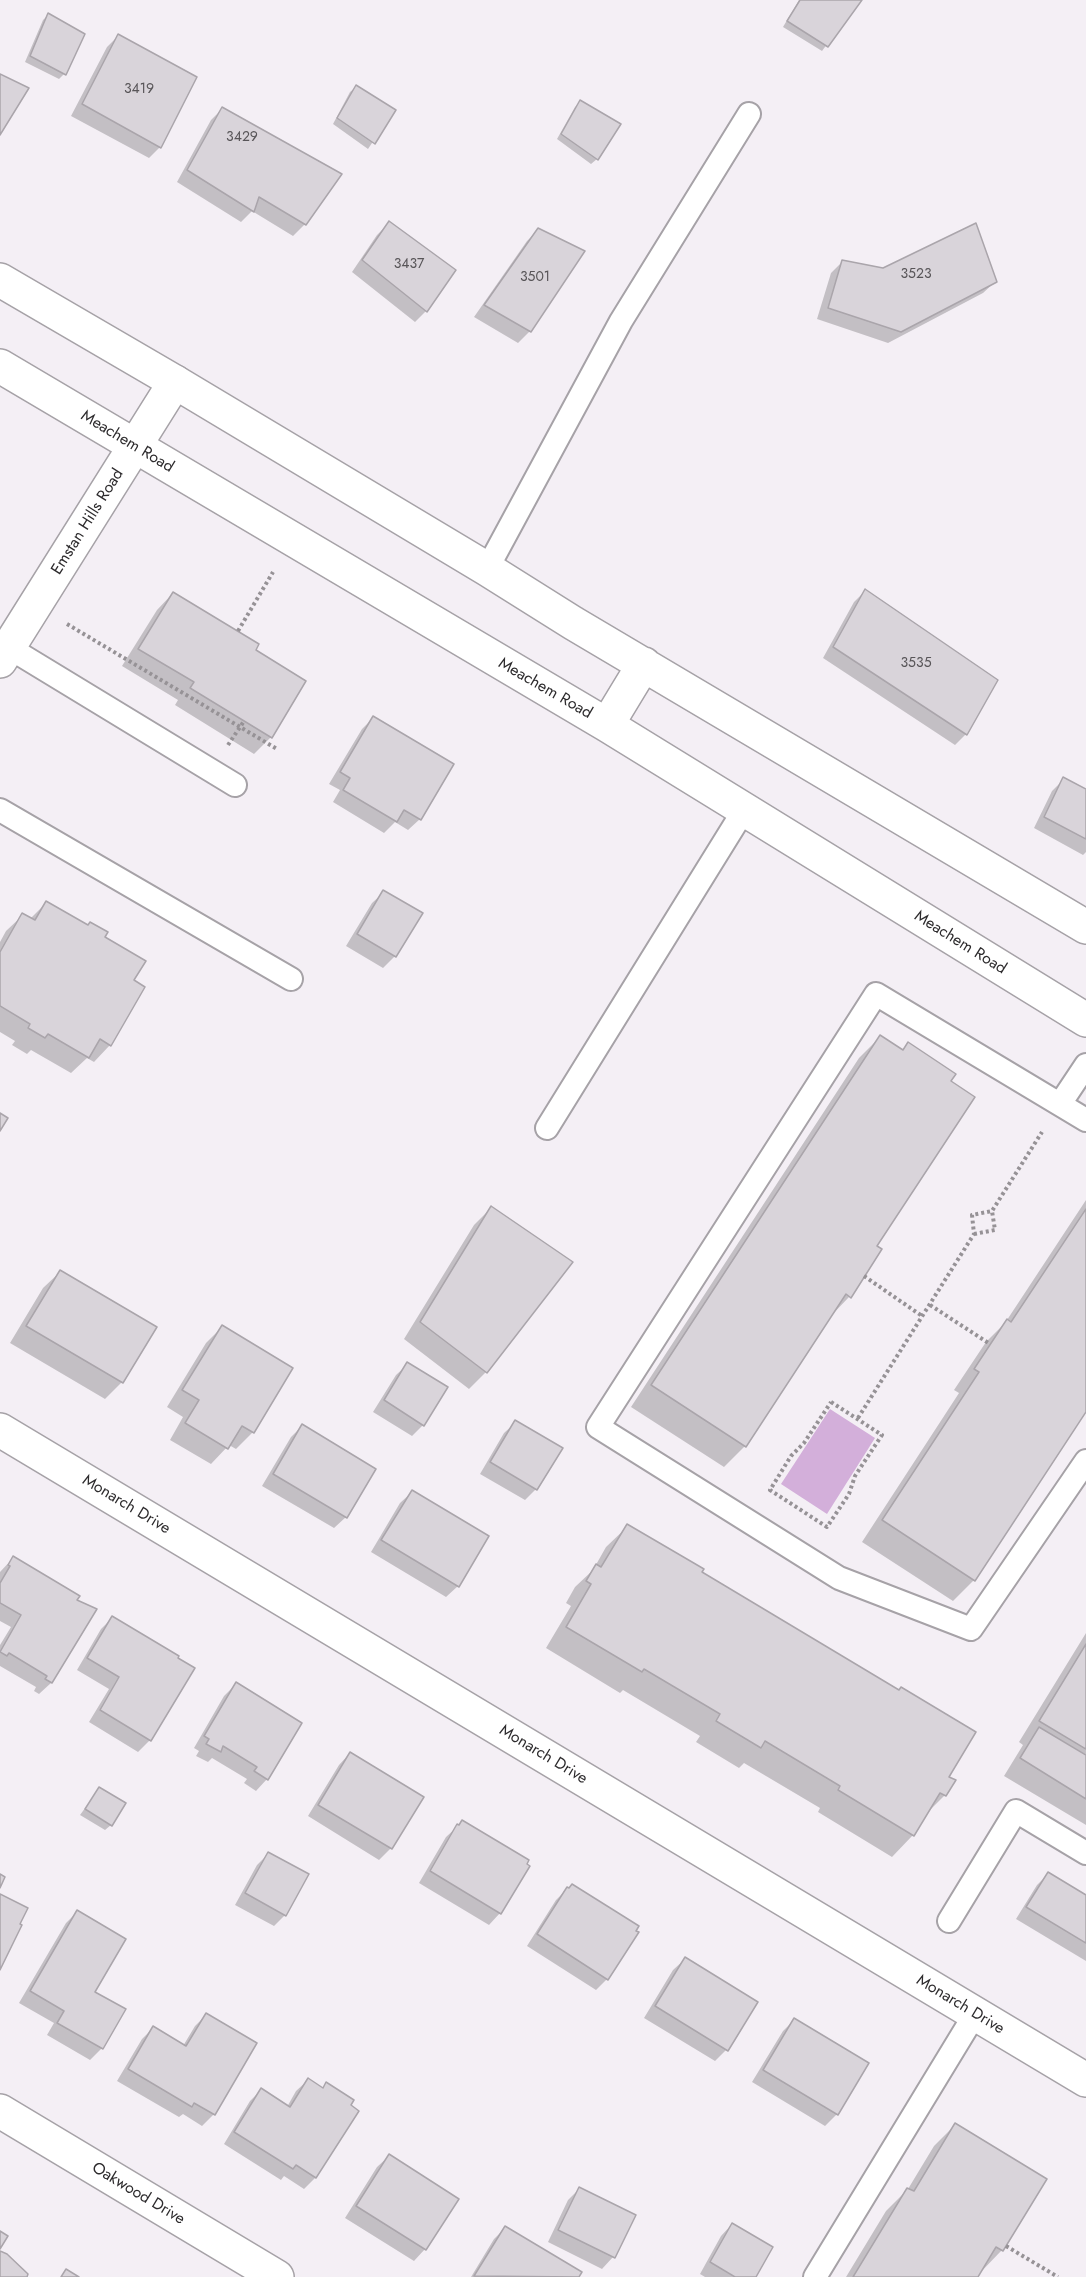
<!DOCTYPE html>
<html>
<head>
<meta charset="utf-8">
<style>
  body { margin:0 }
  canvas { display:block; background:#f4eff5 }
</style>
</head>
<body>
<canvas width="1086" height="2277"></canvas>
<script>
const ctx = document.querySelector('canvas').getContext('2d');
ctx.lineJoin = 'round';
function fillPath(path, color) { ctx.fillStyle = color; ctx.fill(path, 'evenodd'); }
const shape = rows => new Path2D(rows.map(r => 'M' + r).join(''));
function trace(path, color, width, dash) { ctx.strokeStyle = color; ctx.lineWidth = width; ctx.lineCap = dash ? 'butt' : 'round'; ctx.setLineDash(dash || []); ctx.stroke(path); }
function write(font, color, halo, rows, align = 'center') {
  ctx.font = font + ' Jost,sans-serif'; ctx.lineWidth = 5; ctx.setLineDash([]); ctx.textBaseline = 'middle'; ctx.strokeStyle = halo; ctx.fillStyle = color; for (const [text, x, y, turn = 0] of rows) {
    ctx.save(); ctx.translate(x, y); ctx.rotate((+turn || 0) * Math.PI / 180); ctx.textAlign = isNaN(turn) ? turn : align; if (halo) ctx.strokeText(text, 0, 0); ctx.fillText(text, 0, 0); ctx.restore();
  }
}
const water = shape([
  [830,1409,875,1438,827,1514,781,1484]
]);
const shadow = shape([
  [799,0,860,0,822,51,783,27],
  [48,15,64,74,59,79,25,62,43,20],
  [118,36,160,147,149,158,71,116,107,47],
  [356,87,394,110,368,149,333,124,350,92],
  [580,102,597,159,591,164,557,139,575,107],
  [223,108,340,174,305,224,293,236,252,211,241,222,177,182,211,120],
  [389,223,426,311,415,322,352,272,377,235],
  [538,230,583,252,530,331,518,343,474,317,527,241],
  [842,262,883,270,995,282,983,293,888,343,817,319,831,273],
  [865,591,966,734,955,745,823,658,854,602],
  [173,593,254,650,271,737,254,754,175,705,178,700,122,666,157,610],
  [373,718,420,819,408,830,395,822,384,833,333,802,340,790,329,784,362,729],
  [1064,779,1086,791,1086,852,1083,855,1034,828,1052,791],
  [384,892,421,913,395,956,383,968,346,946,372,903],
  [46,903,103,938,132,981,110,1045,94,1062,87,1058,71,1073,31,1050,27,1054,12,1045,15,1041,0,1032,0,942,6,931,23,915,30,919],
  [880,1037,901,1051,908,1044,949,1082,875,1247,880,1250,849,1297,829,1318,745,1446,724,1467,631,1407,859,1058],
  [1086,1200,1086,1409,974,1580,953,1601,862,1542,959,1393,954,1390,986,1342,1005,1323],
  [491,1208,486,1372,469,1389,404,1339,474,1225],
  [60,1272,155,1328,122,1382,105,1399,10,1343,43,1288],
  [222,1327,291,1369,253,1432,236,1449,229,1445,211,1464,170,1440,183,1417,167,1407,206,1343],
  [408,1364,423,1425,412,1436,373,1412,396,1375],
  [516,1422,536,1489,525,1500,480,1474,504,1433],
  [302,1426,346,1517,334,1528,262,1486,291,1437],
  [412,1492,458,1586,446,1597,371,1552,400,1503],
  [628,1526,700,1573,898,1691,947,1777,945,1795,925,1815,913,1835,892,1857,818,1812,820,1808,744,1763,739,1768,696,1742,700,1736,623,1690,620,1693,546,1648,571,1606,566,1603,575,1587,593,1570,606,1547],
  [13,1558,75,1601,95,1610,51,1683,39,1694,34,1691,36,1687,0,1666,0,1645,11,1627,0,1621,0,1572],
  [112,1618,193,1669,150,1740,138,1752,89,1722,109,1689,77,1670,101,1629],
  [1086,1633,1086,1825,1004,1776,1023,1745,1019,1742],
  [236,1684,267,1779,256,1791,244,1783,247,1779,212,1758,208,1762,196,1756,199,1751,194,1748,224,1696],
  [350,1753,391,1848,379,1860,308,1816,339,1765],
  [99,1789,111,1825,105,1830,80,1815],
  [458,1826,500,1913,489,1925,419,1883,446,1837],
  [268,1854,285,1915,274,1926,235,1905,257,1865],
  [1048,1874,1086,1897,1086,1961,1016,1919,1037,1885],
  [567,1889,607,1979,596,1990,527,1946,556,1900],
  [77,1912,93,1992,124,2010,102,2048,90,2060,47,2035,54,2023,19,2003,66,1923],
  [685,1959,726,2050,715,2061,644,2018,673,1970],
  [206,2015,255,2044,214,2114,202,2126,183,2114,179,2117,117,2081,142,2039,153,2028,183,2046,195,2026],
  [794,2020,867,2064,837,2114,825,2126,752,2082,783,2031],
  [308,2080,322,2089,327,2084,357,2111,315,2178,304,2189,284,2176,281,2180,224,2144,250,2101,261,2090,287,2107,296,2091],
  [955,2125,1045,2179,1002,2250,976,2277,846,2277,886,2211,908,2189,934,2146],
  [389,2156,457,2199,425,2249,414,2261,345,2218,377,2167],
  [579,2189,613,2257,602,2269,548,2242,568,2200],
  [732,2224,754,2277,705,2277,700,2274,721,2236],
  [505,2228,580,2273,577,2277,471,2277,494,2239]
]);
const building = shape([
  [800,0,862,0,828,47,787,21,800,0],
  [48,13,85,34,66,75,30,56,48,13],
  [118,34,197,77,161,148,82,104,118,34],
  [0,74,29,88,0,135,0,74],
  [356,85,396,110,375,144,337,118,356,85],
  [580,100,621,124,598,160,561,134,580,100],
  [222,107,342,174,306,225,259,197,254,212,187,170,222,107],
  [389,221,456,270,427,312,362,260,389,221],
  [976,223,997,282,901,332,828,308,842,260,883,268,976,223],
  [538,228,585,251,531,332,484,305,538,228],
  [865,589,998,680,967,735,833,647,865,589],
  [173,592,259,644,256,650,306,681,272,738,190,688,194,682,138,649,173,592],
  [373,716,454,764,421,820,404,810,397,822,343,790,350,778,340,772,373,716],
  [1063,777,1086,789,1086,839,1044,817,1063,777],
  [383,890,423,913,396,957,357,934,383,890],
  [46,901,88,925,90,922,108,932,105,937,146,961,134,980,145,987,111,1046,100,1039,89,1058,48,1034,45,1038,28,1028,30,1024,0,1006,0,952,22,913,35,920,46,901],
  [880,1035,903,1050,908,1042,956,1074,951,1081,975,1097,877,1246,882,1249,851,1298,846,1294,746,1447,651,1385,880,1035],
  [0,1113,8,1118,0,1131,0,1113],
  [491,1206,573,1262,487,1373,420,1322,491,1206],
  [1086,1209,1086,1412,975,1581,882,1520,979,1372,974,1369,1007,1319,1011,1322,1086,1209],
  [60,1270,157,1327,123,1383,26,1326,60,1270],
  [222,1325,293,1368,254,1433,242,1426,228,1449,185,1423,199,1400,182,1390,222,1325],
  [407,1362,448,1387,424,1426,384,1400,407,1362],
  [515,1420,563,1448,537,1490,490,1462,515,1420],
  [302,1424,376,1469,347,1518,273,1474,302,1424],
  [412,1490,489,1536,459,1587,381,1540,412,1490],
  [627,1524,704,1569,702,1572,899,1690,901,1687,976,1732,949,1777,956,1780,946,1796,940,1793,914,1836,838,1790,840,1786,765,1741,761,1748,716,1721,720,1714,644,1669,642,1672,566,1627,591,1584,586,1581,596,1564,601,1567,627,1524],
  [13,1556,80,1596,77,1600,97,1609,52,1683,45,1679,47,1676,9,1653,7,1656,0,1652,21,1615,0,1603,0,1583,10,1566,8,1565,13,1556],
  [112,1616,179,1656,178,1658,195,1668,151,1741,100,1710,119,1677,87,1658,112,1616],
  [1086,1644,1086,1749,1039,1721,1086,1644],
  [236,1682,302,1723,268,1780,254,1771,257,1767,223,1746,221,1752,206,1744,209,1739,204,1736,236,1682],
  [1039,1727,1086,1755,1086,1799,1020,1758,1039,1727],
  [350,1752,424,1797,392,1849,318,1805,350,1752],
  [99,1787,126,1803,112,1826,85,1809,99,1787],
  [462,1820,529,1860,527,1864,530,1866,501,1914,430,1871,457,1824,459,1825,462,1820],
  [268,1852,309,1874,286,1916,245,1893,268,1852],
  [1048,1872,1086,1895,1086,1943,1026,1907,1048,1872],
  [0,1874,5,1877,0,1888,0,1874],
  [572,1884,639,1926,636,1931,639,1932,608,1980,537,1934,567,1887,569,1888,572,1884],
  [0,1894,28,1908,20,1924,22,1925,0,1970,0,1894],
  [77,1910,126,1939,95,1992,126,2009,103,2049,57,2023,64,2011,30,1991,77,1910],
  [685,1957,758,2002,728,2051,655,2006,685,1957],
  [206,2013,257,2043,215,2115,194,2103,192,2107,128,2069,153,2026,186,2046,206,2013],
  [794,2018,869,2063,838,2115,763,2070,794,2018],
  [308,2078,323,2088,326,2082,354,2100,351,2105,359,2111,316,2178,296,2165,293,2169,234,2132,261,2088,290,2107,308,2078],
  [955,2123,1047,2179,1003,2251,996,2247,978,2277,853,2277,907,2188,914,2191,955,2123],
  [389,2154,459,2199,426,2250,356,2206,389,2154],
  [579,2187,636,2215,615,2258,558,2230,579,2187],
  [732,2223,773,2247,756,2277,735,2277,710,2262,732,2223],
  [505,2226,582,2272,579,2277,474,2276,505,2226],
  [0,2231,8,2236,0,2249,0,2231],
  [0,2251,7,2254,28,2274,27,2277,0,2277,0,2251],
  [66,2269,79,2277,61,2277,66,2269]
]);
const path = shape([
  [67,624,277,749],
  [238,631,273,572],
  [228,745,244,721],
  [974,1234,995,1230,992,1211],
  [864,1276,922,1316],
  [930,1305,990,1344],
  [831,1402,882,1435,855,1476,849,1494,827,1527,770,1490,791,1456,804,1443,831,1402],
  [858,1418,974,1234,972,1215,992,1211,1042,1132],
  [1006,2246,1058,2277]
]);
const service = shape([
  [487,569,621,321,749,114],
  [8,647,235,785],
  [0,810,291,979],
  [1060,1104,1086,1065],
  [1086,1120,876,994,598,1427,839,1578,971,1629,1086,1461],
  [547,1128,744,810],
  [949,1921,1016,1811,1086,1853],
  [815,2277,975,2014]
]);
const minor = shape([
  [0,661,175,382],
  [0,1430,1086,2080],
  [0,2111,277,2277]
]);
const tertiary = shape([
  [0,280,175,382,487,569,573,623,1086,927],
  [0,366,607,725,1086,1020],
  [607,725,644,664]
]);
const numberNames = [
  ["3419",139,90],
  ["3429",242,138],
  ["3437",409,265],
  ["3523",916,275],
  ["3501",535,278],
  ["3535",916,664]
];
const streetNames = [
  ["Meachem Road",127,442,31],
  ["Emstan Hills Road",88,522,-58],
  ["Meachem Road",545,689,30],
  ["Meachem Road",960,943,32],
  ["Monarch Drive",126,1505,31],
  ["Monarch Drive",543,1755,31],
  ["Monarch Drive",960,2005,31],
  ["Oakwood Drive",138,2194,31]
];
fillPath(water, '#d3afda');
fillPath(shadow, '#0003');
fillPath(building, '#d9d4da');
trace(building, '#aaa5ab', 1.5);
trace(service, '#a6a2a7', 26);
trace(minor, '#a6a2a7', 36);
trace(tertiary, '#a6a2a7', 36);
trace(path, '#969296', 4, [3, 3]);
trace(service, '#fff', 22);
trace(minor, '#fff', 33);
trace(tertiary, '#fff', 33);
write('14px', '#585558', null, numberNames);
write('16px', '#2d2b2d', '#fff', streetNames);
</script>
</body>
</html>
